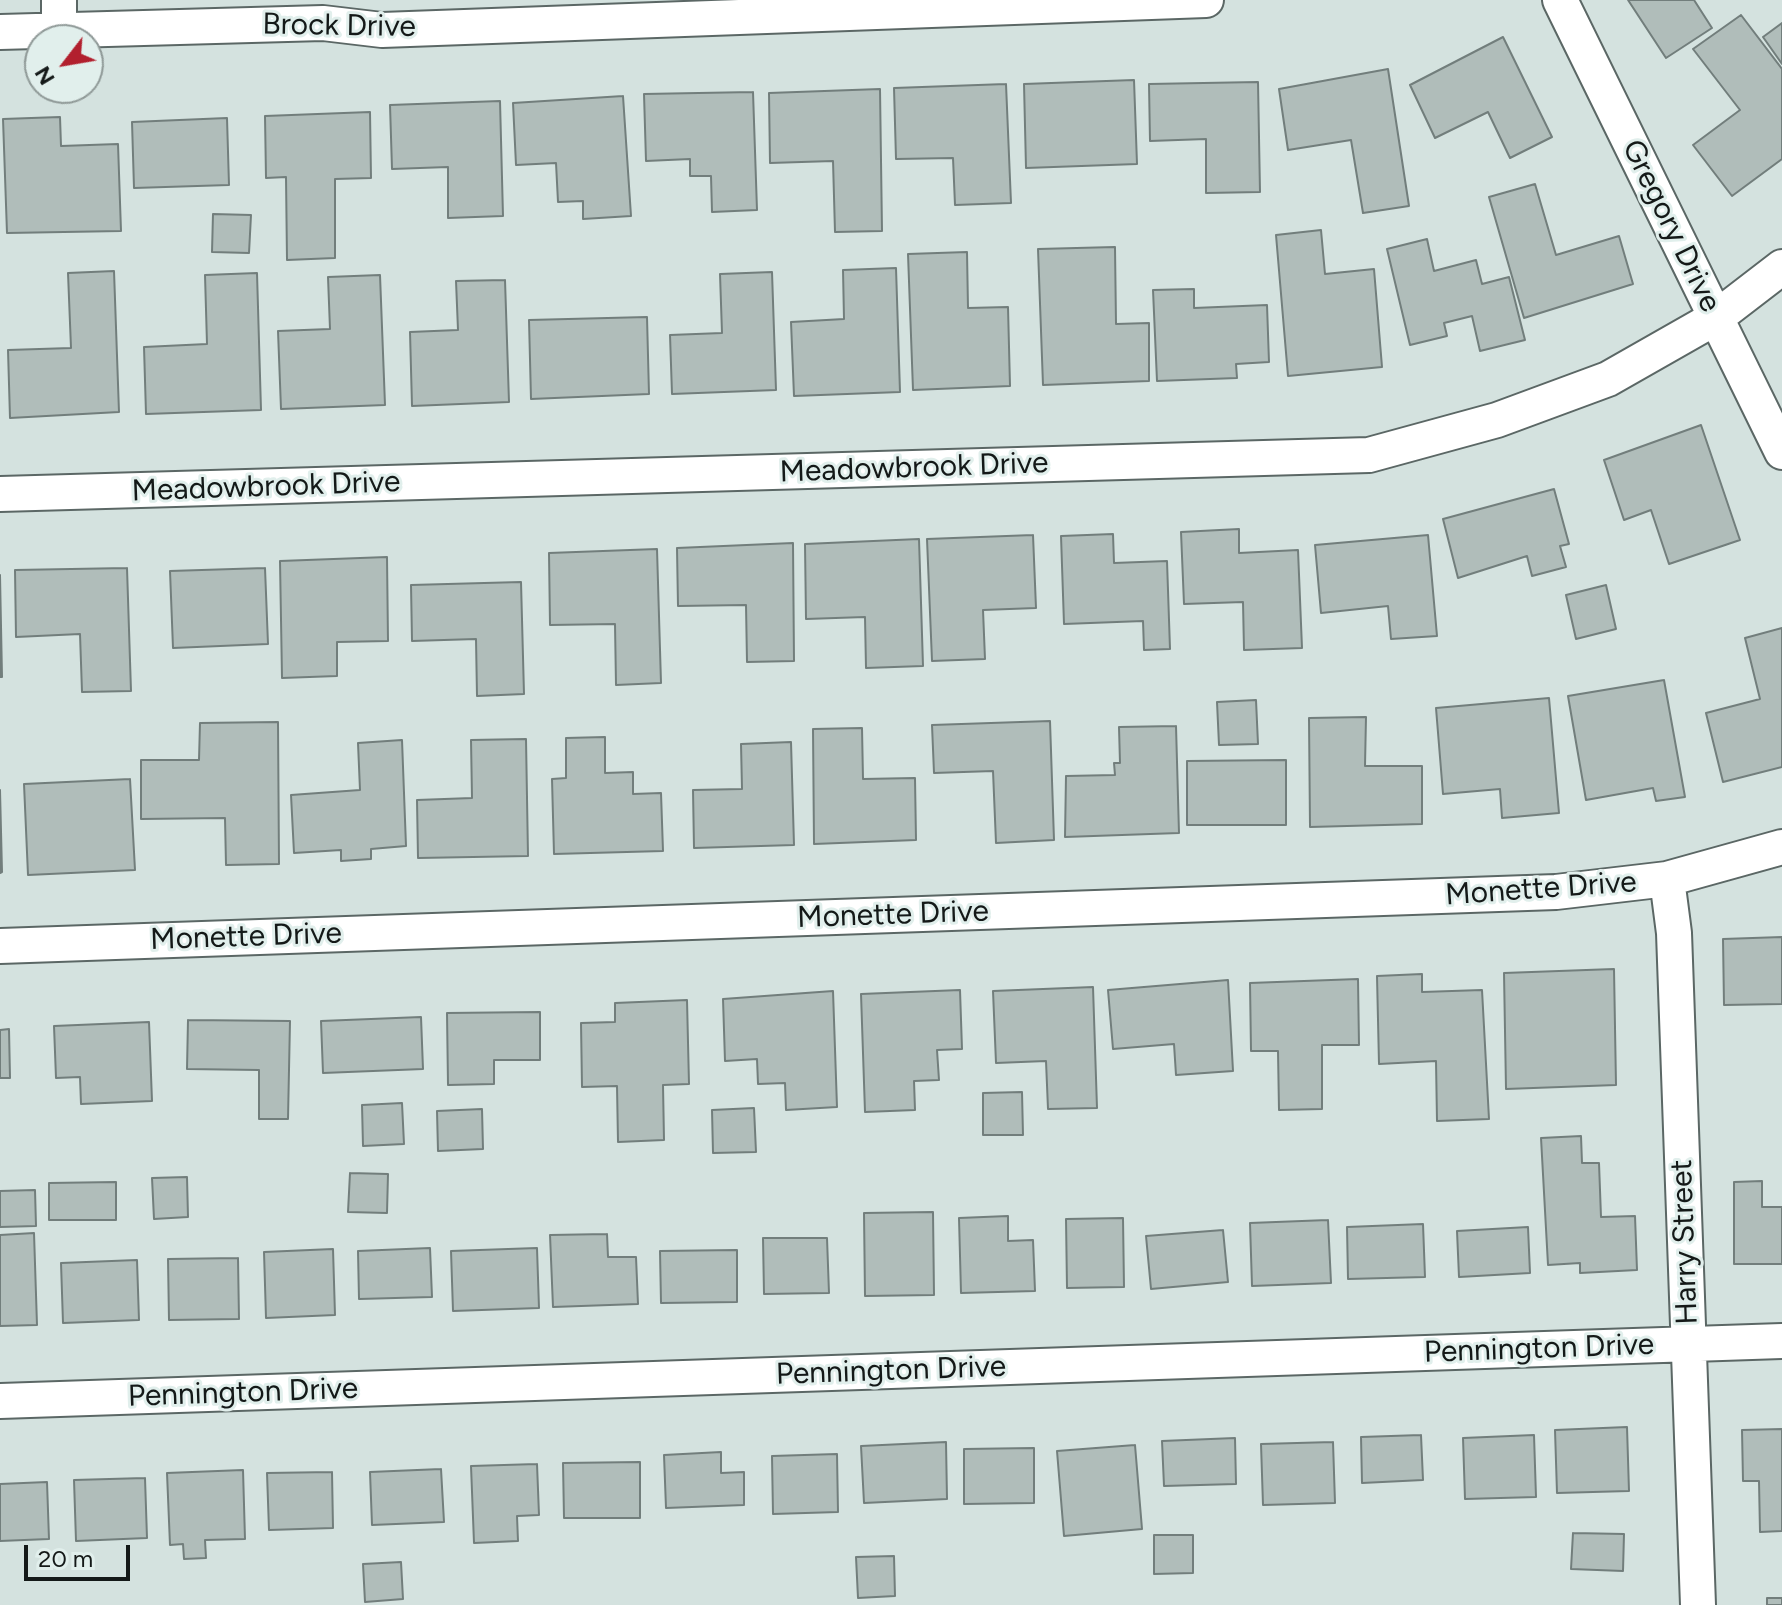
<!DOCTYPE html>
<html>
<head>
<meta charset="utf-8">
<style>
  body { margin:0 }
  #map { position:relative; width:1782px; height:1605px; overflow:hidden; background:#d4e2df; font-family:Figtree,sans-serif }
  canvas { display:block }
  .north { position:absolute; left:24px; top:24px; width:80px; height:80px; box-sizing:border-box; background:#e1efec; border:2px solid #8f9997; border-radius:50%; rotate:239deg; font-size:22px; font-weight:700; line-height:32px; text-align:center; color:#141918 }
  .north::after { content:''; display:block; margin:auto; width:28px; height:36px; background:#b2202e; clip-path:polygon(50% 0,100% 100%,50% 72%,0 100%) }
  .scale { position:absolute; left:24px; top:1545px; width:106px; height:36px; box-sizing:border-box; border:4px solid #141918; border-top:0; padding-left:10px; font-size:24px; line-height:28px; white-space:nowrap; color:#141918; -webkit-text-stroke:6px #e1efec; paint-order:stroke }
</style>
</head>
<body>
<div id="map">
<canvas width="1782" height="1605"></canvas>
<div class="north">N</div>
<div class="scale">20 m</div>
</div>
<script>
const ctx = document.querySelector('canvas').getContext('2d');
ctx.lineJoin = 'round';
function fillPath(path, color) { ctx.fillStyle = color; ctx.fill(path, 'evenodd'); }
const shape = rows => new Path2D(rows.map(r => 'M' + r).join(''));
function trace(path, color, width, dash) { ctx.strokeStyle = color; ctx.lineWidth = width; ctx.lineCap = dash ? 'butt' : 'round'; ctx.setLineDash(dash || []); ctx.stroke(path); }
function write(font, color, halo, rows, align = 'center') {
  ctx.font = font + ' Figtree,sans-serif'; ctx.lineWidth = 6; ctx.setLineDash([]); ctx.textBaseline = 'middle'; ctx.strokeStyle = halo; ctx.fillStyle = color; for (const [text, x, y, turn = 0] of rows) {
    ctx.save(); ctx.translate(x, y); ctx.rotate((+turn || 0) * Math.PI / 180); ctx.textAlign = isNaN(turn) ? turn : align; if (halo) ctx.strokeText(text, 0, 0); ctx.fillText(text, 0, 0); ctx.restore();
  }
}
const building = shape([
  [1628,0,1694,0,1712,28,1666,58,1628,0],
  [1741,15,1782,69,1782,159,1732,196,1693,145,1740,110,1693,49,1741,15],
  [1782,23,1782,64,1763,37,1782,23],
  [1503,37,1552,137,1510,158,1488,112,1435,138,1410,85,1503,37],
  [1388,69,1409,206,1363,213,1351,140,1288,150,1279,89,1388,69],
  [1134,80,1137,164,1026,168,1024,84,1134,80],
  [1258,82,1260,192,1206,193,1206,139,1150,141,1149,84,1258,82],
  [1006,84,1011,203,955,205,953,158,896,159,894,88,1006,84],
  [880,89,882,231,835,232,833,161,770,163,769,93,880,89],
  [753,92,757,210,712,212,711,176,690,176,690,159,646,161,644,94,753,92],
  [623,96,631,216,583,219,583,201,558,202,556,163,516,165,513,103,623,96],
  [500,101,503,216,448,218,448,167,392,169,390,105,500,101],
  [370,112,371,178,335,179,335,258,287,260,286,177,266,178,265,116,370,112],
  [60,117,61,146,118,144,121,231,7,233,3,119,60,117],
  [227,118,229,185,134,188,132,122,227,118],
  [1535,184,1556,255,1619,236,1633,284,1524,318,1489,197,1535,184],
  [213,214,251,215,249,253,212,252,213,214],
  [1321,230,1325,274,1374,269,1382,367,1288,376,1276,235,1321,230],
  [1427,239,1434,271,1476,260,1482,284,1509,277,1525,340,1480,351,1472,316,1444,323,1447,336,1410,345,1387,249,1427,239],
  [1115,247,1116,324,1149,323,1149,381,1043,385,1038,249,1115,247],
  [967,252,968,308,1008,307,1010,386,913,390,908,254,967,252],
  [896,268,900,392,794,396,791,322,844,319,843,270,896,268],
  [114,271,119,412,10,418,8,350,71,348,68,273,114,271],
  [772,272,776,390,672,394,670,335,722,333,720,274,772,272],
  [257,273,261,410,146,414,144,347,207,344,205,275,257,273],
  [380,275,385,405,281,409,278,331,330,329,328,277,380,275],
  [505,280,509,402,412,406,410,332,458,330,456,281,505,280],
  [1194,289,1194,308,1267,305,1269,362,1236,364,1237,378,1157,381,1153,290,1194,289],
  [647,317,649,394,531,399,529,320,647,317],
  [1701,425,1740,540,1669,564,1651,510,1624,520,1604,460,1701,425],
  [1554,489,1569,544,1560,546,1566,567,1532,576,1527,556,1458,578,1443,519,1554,489],
  [1239,529,1239,553,1298,550,1302,648,1244,650,1243,602,1184,604,1181,532,1239,529],
  [1113,534,1114,563,1167,561,1170,649,1144,650,1143,621,1064,624,1061,536,1113,534],
  [1033,535,1036,608,983,610,985,659,932,661,927,539,1033,535],
  [1428,535,1437,636,1391,639,1388,606,1321,613,1315,545,1428,535],
  [919,539,923,666,866,668,865,617,806,619,805,544,919,539],
  [793,543,794,661,747,662,746,605,678,606,677,548,793,543],
  [657,549,661,683,616,685,615,624,550,625,549,553,657,549],
  [387,557,388,641,337,642,337,676,282,678,280,561,387,557],
  [127,568,131,691,82,692,80,634,16,637,15,570,127,568],
  [265,568,268,644,173,648,170,571,265,568],
  [0,575,2,677,0,677,0,575],
  [521,582,524,694,477,696,476,639,412,641,411,585,521,582],
  [1606,585,1616,629,1576,639,1566,595,1606,585],
  [1782,628,1782,767,1723,782,1706,713,1760,699,1745,638,1782,628],
  [1664,680,1685,797,1656,801,1653,788,1586,800,1568,696,1664,680],
  [1549,698,1559,813,1502,818,1500,789,1443,794,1436,708,1549,698],
  [1256,700,1258,744,1219,745,1217,702,1256,700],
  [1366,717,1365,766,1422,766,1422,824,1310,827,1309,718,1366,717],
  [1050,721,1054,840,996,843,993,771,934,773,932,725,1050,721],
  [278,722,279,864,226,865,225,818,141,819,141,760,199,760,200,723,278,722],
  [1176,726,1179,833,1065,837,1066,776,1115,775,1114,763,1120,763,1119,727,1176,726],
  [862,728,863,779,915,778,916,840,814,844,813,729,862,728],
  [605,737,605,773,633,772,633,794,661,793,663,851,554,854,552,779,566,778,566,738,605,737],
  [526,739,528,856,418,858,417,800,472,798,471,740,526,739],
  [402,740,406,846,371,849,371,859,341,861,341,850,294,853,291,795,360,790,358,743,402,740],
  [791,742,794,845,694,848,693,790,742,789,741,744,791,742],
  [1286,760,1286,825,1187,825,1187,761,1286,760],
  [130,779,135,870,28,875,24,784,130,779],
  [0,790,2,872,0,873,0,790],
  [1782,937,1782,1004,1724,1005,1723,939,1782,937],
  [1614,969,1616,1085,1506,1089,1504,973,1614,969],
  [1422,974,1422,992,1482,990,1489,1119,1437,1121,1436,1061,1379,1064,1377,976,1422,974],
  [1358,979,1359,1045,1322,1045,1322,1109,1279,1110,1278,1051,1251,1051,1250,983,1358,979],
  [1228,980,1233,1071,1176,1075,1174,1044,1113,1049,1108,990,1228,980],
  [1093,987,1097,1108,1048,1109,1046,1061,996,1063,993,991,1093,987],
  [960,990,962,1049,937,1050,939,1080,914,1081,915,1110,865,1112,861,994,960,990],
  [833,991,837,1107,786,1110,785,1083,758,1084,757,1059,725,1061,723,999,833,991],
  [687,1000,689,1084,663,1085,664,1140,618,1142,617,1086,582,1087,581,1023,615,1022,615,1003,687,1000],
  [540,1012,540,1060,494,1060,494,1084,448,1085,447,1013,540,1012],
  [421,1017,423,1069,323,1073,321,1021,421,1017],
  [188,1020,290,1021,288,1119,259,1119,259,1070,187,1069,188,1020],
  [149,1022,152,1101,81,1104,80,1077,56,1078,54,1026,149,1022],
  [9,1029,10,1078,0,1078,0,1030,9,1029],
  [1022,1092,1023,1135,983,1135,983,1093,1022,1092],
  [402,1103,404,1144,363,1146,362,1105,402,1103],
  [754,1108,756,1152,713,1153,712,1110,754,1108],
  [482,1109,483,1149,438,1151,437,1111,482,1109],
  [1581,1136,1582,1163,1599,1163,1601,1217,1635,1216,1637,1270,1580,1273,1580,1263,1548,1265,1541,1138,1581,1136],
  [350,1173,388,1174,387,1213,348,1212,350,1173],
  [187,1177,188,1217,154,1219,152,1178,187,1177],
  [1762,1181,1762,1207,1782,1207,1782,1264,1734,1264,1734,1182,1762,1181],
  [116,1182,116,1220,49,1220,49,1183,116,1182],
  [35,1190,36,1226,0,1227,0,1191,35,1190],
  [933,1212,934,1295,865,1296,864,1213,933,1212],
  [1008,1216,1008,1241,1033,1240,1035,1291,961,1293,959,1218,1008,1216],
  [1123,1218,1124,1287,1067,1288,1066,1219,1123,1218],
  [1328,1220,1331,1283,1252,1286,1250,1223,1328,1220],
  [1423,1224,1425,1277,1348,1279,1347,1227,1423,1224],
  [1528,1227,1530,1273,1459,1277,1457,1231,1528,1227],
  [1223,1230,1228,1282,1151,1289,1146,1236,1223,1230],
  [34,1233,37,1325,0,1326,0,1235,34,1233],
  [607,1234,608,1257,636,1257,638,1304,553,1307,550,1235,607,1234],
  [763,1238,827,1238,829,1293,764,1294,763,1238],
  [430,1248,432,1297,359,1299,358,1251,430,1248],
  [537,1248,539,1308,453,1311,451,1251,537,1248],
  [333,1249,335,1315,266,1318,264,1252,333,1249],
  [737,1250,737,1302,661,1303,660,1251,737,1250],
  [238,1258,239,1319,169,1320,168,1259,238,1258],
  [137,1260,139,1320,63,1323,61,1263,137,1260],
  [1627,1427,1629,1491,1557,1493,1555,1430,1627,1427],
  [1782,1429,1782,1531,1760,1532,1759,1481,1743,1481,1742,1430,1782,1429],
  [1421,1435,1423,1480,1362,1483,1361,1437,1421,1435],
  [1534,1435,1536,1497,1465,1499,1463,1438,1534,1435],
  [1235,1438,1236,1484,1164,1486,1162,1441,1235,1438],
  [946,1442,947,1499,864,1503,861,1446,946,1442],
  [1333,1442,1335,1503,1263,1505,1261,1444,1333,1442],
  [1135,1445,1142,1529,1064,1536,1057,1451,1135,1445],
  [1034,1448,1034,1503,964,1504,964,1449,1034,1448],
  [721,1452,721,1473,744,1472,744,1505,666,1508,664,1455,721,1452],
  [837,1454,838,1512,773,1514,772,1456,837,1454],
  [640,1462,640,1518,564,1518,563,1463,640,1462],
  [537,1464,539,1515,517,1516,518,1541,474,1543,471,1466,537,1464],
  [441,1469,444,1522,372,1525,370,1472,441,1469],
  [243,1470,245,1539,205,1540,206,1558,184,1559,183,1544,170,1545,167,1473,243,1470],
  [332,1472,333,1528,269,1530,267,1473,332,1472],
  [145,1478,147,1538,76,1541,74,1480,145,1478],
  [47,1482,49,1539,0,1541,0,1484,47,1482],
  [1573,1533,1624,1534,1623,1571,1571,1569,1573,1533],
  [1154,1535,1193,1535,1193,1573,1154,1574,1154,1535],
  [894,1556,895,1596,858,1598,856,1557,894,1556],
  [401,1562,403,1599,365,1602,363,1564,401,1562],
  [1767,1598,1782,1598,1782,1605,1767,1605,1767,1598]
]);
const minor = shape([
  [59,0,59,30],
  [1560,0,1782,452],
  [0,32,323,23,382,30,1206,0],
  [0,494,1369,455,1497,420,1608,379,1717,317,1782,267],
  [1667,879,1674,933,1698,1605],
  [0,946,1556,892,1667,879,1782,847],
  [0,1401,1782,1341]
]);
const streetNames = [
  ["Brock Drive",339,26,1],
  ["Gregory Drive",1671,226,64],
  ["Meadowbrook Drive",914,468,-2],
  ["Meadowbrook Drive",266,487,-2],
  ["Monette Drive",1541,889,-4],
  ["Monette Drive",893,915,-2],
  ["Monette Drive",246,937,-2],
  ["Harry Street",1685,1242,-92],
  ["Pennington Drive",1539,1349,-2],
  ["Pennington Drive",891,1371,-2],
  ["Pennington Drive",243,1393,-2]
];
fillPath(building, '#b0bdba');
trace(building, '#727e7c', 2);
trace(minor, '#5b6765', 38);
trace(minor, '#fff', 34);
write('30px', '#141918', '#e1efec', streetNames);
</script>
</body>
</html>
